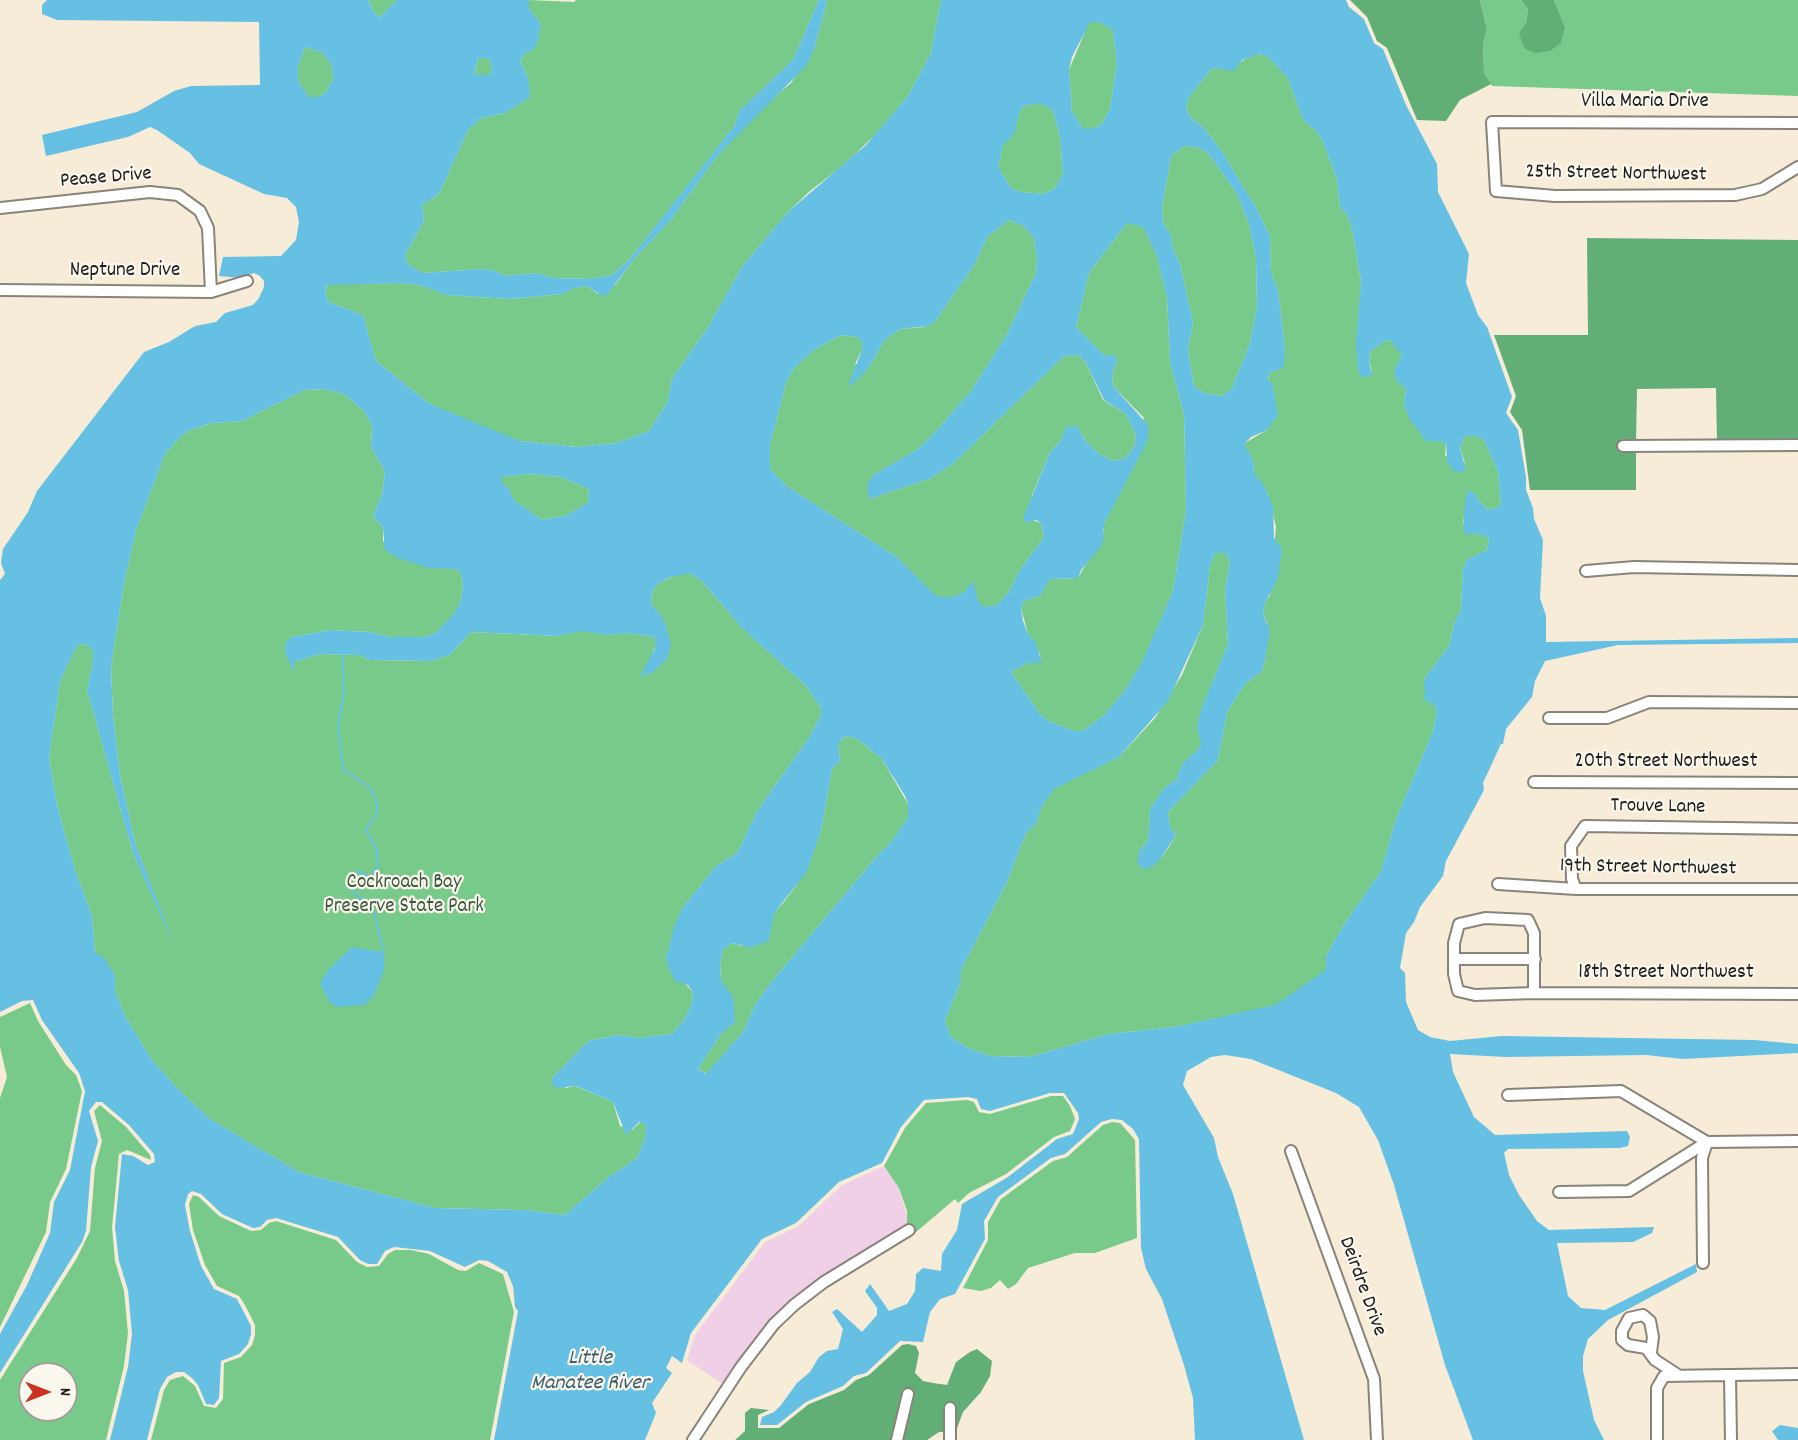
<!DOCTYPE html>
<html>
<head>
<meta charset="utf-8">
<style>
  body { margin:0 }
  #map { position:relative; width:1798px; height:1440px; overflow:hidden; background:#f6ecd7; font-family:Dekko,sans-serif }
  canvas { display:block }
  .north { position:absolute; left:18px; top:1362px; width:60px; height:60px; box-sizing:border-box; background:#fbf7ec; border:2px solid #a29f99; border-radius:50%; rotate:90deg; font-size:16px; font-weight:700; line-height:24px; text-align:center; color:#1c1c1c }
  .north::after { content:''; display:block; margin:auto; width:21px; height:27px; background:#c8321e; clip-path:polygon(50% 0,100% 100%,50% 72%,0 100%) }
</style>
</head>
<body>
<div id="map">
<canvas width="1798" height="1440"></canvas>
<div class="north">N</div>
</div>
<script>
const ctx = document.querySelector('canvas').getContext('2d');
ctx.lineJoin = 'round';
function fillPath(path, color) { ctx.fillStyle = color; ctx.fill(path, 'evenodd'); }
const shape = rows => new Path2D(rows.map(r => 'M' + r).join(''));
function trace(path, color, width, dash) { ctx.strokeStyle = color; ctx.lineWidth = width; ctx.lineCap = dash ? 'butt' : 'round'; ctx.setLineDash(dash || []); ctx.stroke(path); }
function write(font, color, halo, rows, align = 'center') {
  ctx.font = font + ' Dekko,sans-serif'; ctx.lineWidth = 4.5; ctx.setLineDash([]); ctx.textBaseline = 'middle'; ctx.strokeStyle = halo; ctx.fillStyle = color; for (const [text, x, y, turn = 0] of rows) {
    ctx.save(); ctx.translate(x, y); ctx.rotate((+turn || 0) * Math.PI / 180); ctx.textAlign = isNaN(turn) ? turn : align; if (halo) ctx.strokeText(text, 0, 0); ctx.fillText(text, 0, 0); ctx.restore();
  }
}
const built = shape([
  [884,1166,899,1188,909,1225,822,1278,724,1385,687,1360,695,1335,765,1242,799,1226,842,1185]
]);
const green = shape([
  [368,0,397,0,380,17,375,14],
  [529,0,574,2,576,0,819,0,793,60,739,111,735,125,694,178,629,260,612,275,590,279,554,278,536,273,506,276,492,270,480,269,423,273,408,265,405,255,424,221,422,205,439,194,468,130,481,118,505,113,529,97,528,77,520,62,525,53,533,50,541,24,529,9],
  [827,0,941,0,931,53,908,96,879,131,846,163,810,191,789,211,743,265,708,327,672,379,667,403,649,431,617,443,577,447,520,441,493,432,430,404,376,361,363,315,328,302,325,290,328,284,402,283,420,285,448,295,510,299,562,294,574,288,587,286,598,294,615,285,635,258,670,221,718,155,765,105,791,83,815,47],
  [1480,0,1521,0,1528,9,1526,23,1565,27,1554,0,1798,0,1798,96,1492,86,1484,73,1483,44,1487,30],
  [1089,22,1099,22,1113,30,1117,64,1110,109,1101,125,1092,129,1083,129,1072,111,1069,70],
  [305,47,323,53,332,67,333,80,326,92,319,97,309,97,298,81,298,66],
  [1259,54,1267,56,1288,78,1303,120,1316,130,1323,142,1337,179,1340,208,1347,214,1352,229,1361,282,1357,357,1372,371,1369,361,1371,351,1383,342,1390,340,1399,348,1402,355,1395,371,1396,380,1406,388,1404,404,1446,442,1445,456,1465,463,1460,448,1465,436,1476,436,1484,440,1498,472,1501,506,1488,510,1468,490,1463,523,1473,533,1485,536,1489,540,1487,550,1468,559,1463,568,1461,610,1454,623,1449,646,1424,679,1431,702,1437,709,1433,731,1395,822,1381,871,1343,926,1326,956,1327,970,1275,1006,1175,1027,1108,1034,1030,1057,991,1056,970,1049,951,1037,945,1021,961,981,961,970,1007,882,1026,833,1036,824,1042,806,1054,788,1119,757,1155,718,1182,675,1203,625,1210,565,1215,553,1226,553,1230,562,1225,590,1228,644,1201,711,1201,746,1182,764,1177,779,1164,788,1150,809,1148,841,1140,850,1161,858,1169,847,1176,835,1170,827,1168,812,1218,760,1227,712,1245,684,1262,671,1265,660,1267,622,1263,614,1265,602,1270,595,1276,527,1268,494,1254,474,1253,460,1243,444,1267,430,1275,404,1272,382,1268,382,1269,373,1272,372,1285,349,1278,291,1271,273,1270,236,1258,211,1221,150,1203,127,1191,118,1186,109,1189,97,1212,68,1229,70,1248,57],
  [478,58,488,58,492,67,490,75,474,75],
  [1031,104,1043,104,1053,111,1060,137,1063,174,1054,189,1044,194,1020,192,1011,188,998,167,1003,145,1019,113,1023,107],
  [1185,146,1197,147,1208,153,1236,192,1249,224,1256,258,1257,307,1250,343,1232,388,1222,396,1204,393,1195,387,1193,381,1188,350,1193,322,1180,264,1173,249,1171,235,1163,223,1162,208,1171,156],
  [1009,220,1022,225,1030,233,1034,239,1037,260,1036,273,1006,336,971,391,936,431,918,449,873,475,869,499,929,479,953,464,1064,356,1079,355,1086,363,1103,400,1126,414,1136,436,1134,447,1129,453,1125,458,1113,461,1100,455,1084,439,1077,426,1066,428,1061,441,1050,452,1032,495,1032,520,1041,523,1044,537,1020,570,1009,592,997,605,984,608,965,591,954,597,937,598,897,557,788,487,770,469,770,445,786,383,794,368,814,350,841,335,858,337,862,342,862,350,855,364,869,367,884,341,900,329,924,327,936,320,975,264,987,237],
  [1127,223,1143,226,1156,253,1167,297,1170,362,1184,415,1186,510,1173,591,1143,662,1123,693,1104,715,1083,731,1074,731,1048,721,1040,714,1011,672,1027,663,1041,663,1040,654,1028,634,1021,608,1024,601,1040,596,1050,579,1078,578,1104,532,1104,524,1126,479,1144,418,1113,386,1112,377,1117,358,1105,356,1076,327,1089,273],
  [325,389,344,394,364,411,372,426,371,447,385,471,382,494,373,516,383,528,383,541,443,568,456,569,461,574,463,588,460,603,453,616,434,634,422,637,390,637,370,632,330,630,292,637,294,671,294,662,320,654,359,655,369,660,431,661,450,655,471,632,557,636,582,630,608,635,629,633,655,637,657,641,650,660,653,672,663,618,651,604,652,591,659,583,680,573,689,573,702,581,742,628,805,685,821,708,821,715,810,736,757,811,740,848,733,856,716,866,683,907,666,959,693,993,692,1003,684,1020,672,1034,639,1038,619,1035,588,1041,552,1078,566,1088,575,1086,613,1102,620,1126,632,1130,641,1121,646,1126,646,1135,637,1158,610,1176,565,1215,525,1210,435,1208,299,1172,210,1119,178,1089,152,1060,125,1016,115,991,115,975,95,953,92,916,75,870,57,805,49,757,60,681,75,648,79,644,88,645,93,652,93,661,87,690,124,822,134,856,169,932,135,843,120,775,113,715,111,667,124,583,136,530,165,454,181,436,190,430,212,423,242,421,305,390],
  [528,474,561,477,589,489,588,503,567,515,542,520,513,500,509,489,501,483,501,477],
  [849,736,860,741,882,759,908,804,908,817,892,841,876,857,769,985,755,1005,743,1032,707,1074,698,1069,721,1034,735,1021,721,981,720,964,723,949,733,943,742,946,783,903,796,886,821,831,832,769,840,761,838,746,842,738],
  [30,1003,38,1021,66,1065,76,1075,82,1091,66,1169,50,1202,46,1232,0,1327,0,1098,7,1077,0,1047,0,1017],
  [1051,1096,1063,1096,1070,1106,1075,1119,1070,1131,1054,1137,1006,1174,969,1193,958,1203,955,1199,915,1233,907,1223,907,1211,899,1188,884,1166,905,1128,926,1103,967,1100,974,1102,979,1112,990,1114],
  [100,1105,126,1127,150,1155,151,1160,127,1150,119,1154,112,1227,115,1261,124,1291,128,1333,124,1366,106,1440,0,1440,0,1380,77,1258,90,1231,95,1168,102,1141,94,1111],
  [30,1374,66,1374,66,1410,30,1410],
  [1112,1122,1120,1123,1135,1140,1137,1238,1095,1253,1075,1253,1028,1268,1016,1284,1008,1289,1000,1280,991,1288,981,1291,963,1288,988,1240,988,1222,1001,1199,1053,1161,1067,1157,1103,1125],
  [193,1195,199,1197,219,1216,251,1231,261,1230,269,1223,276,1221,336,1240,357,1262,367,1267,379,1266,388,1254,395,1250,411,1250,429,1254,458,1270,466,1271,479,1263,503,1274,514,1312,490,1440,151,1440,164,1390,170,1380,183,1376,195,1386,204,1406,216,1408,223,1399,224,1363,241,1357,252,1345,255,1335,255,1325,245,1305,239,1296,217,1286,205,1265,193,1230,189,1204]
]);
const forest = shape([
  [1350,0,1480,0,1487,30,1483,44,1484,73,1491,84,1460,100,1446,121,1417,120,1387,48,1377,41,1367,17],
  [1521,0,1554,0,1565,27,1561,43,1550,51,1536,53,1525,49,1519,34,1526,23,1528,9],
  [1587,238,1798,240,1798,441,1717,441,1716,388,1637,389,1636,441,1619,442,1619,450,1636,450,1636,490,1530,490,1522,430,1510,412,1516,396,1494,335,1588,335],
  [908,1344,916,1346,919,1353,915,1373,923,1381,933,1383,947,1385,956,1362,970,1352,977,1349,992,1361,990,1376,981,1392,963,1412,956,1431,955,1404,946,1404,945,1432,939,1432,927,1440,901,1440,913,1392,905,1390,892,1440,735,1440,745,1431,745,1413,751,1408,769,1410,758,1415,758,1428,779,1428,809,1404,844,1390,856,1380,869,1375,902,1345]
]);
const water = shape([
  [47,0,368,0,375,14,380,17,397,0,529,0,529,9,541,24,537,43,533,50,525,53,520,62,528,77,530,97,505,113,481,118,468,130,439,194,422,205,424,221,405,255,408,265,423,273,480,269,492,270,506,276,536,273,554,278,589,279,612,275,629,260,735,125,739,111,793,60,819,0,827,0,815,47,806,66,718,155,670,221,635,258,606,296,599,294,587,286,574,288,562,294,510,299,447,295,420,285,402,283,327,285,325,290,328,302,363,315,376,361,430,404,520,441,577,447,617,443,649,431,667,403,672,379,708,327,743,265,789,211,866,145,908,96,931,53,941,0,1346,0,1349,7,1364,19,1374,43,1383,49,1406,105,1437,164,1438,192,1469,254,1466,283,1478,315,1487,327,1512,397,1506,413,1518,430,1526,477,1526,490,1533,508,1534,519,1543,540,1540,598,1546,616,1546,642,1798,638,1798,643,1618,645,1545,661,1535,681,1532,697,1506,729,1503,744,1501,744,1483,783,1484,790,1446,861,1443,876,1420,907,1414,922,1406,933,1400,968,1405,973,1406,1002,1418,1030,1430,1037,1450,1041,1502,1036,1754,1040,1798,1044,1798,1053,1683,1059,1646,1055,1506,1057,1450,1054,1453,1072,1474,1117,1495,1135,1627,1131,1630,1137,1628,1146,1620,1148,1508,1149,1504,1153,1509,1175,1519,1195,1537,1221,1549,1230,1654,1227,1652,1233,1633,1242,1557,1243,1568,1296,1581,1308,1605,1310,1696,1264,1697,1272,1608,1320,1588,1339,1583,1356,1583,1371,1594,1420,1604,1440,1473,1440,1445,1365,1394,1185,1378,1140,1359,1107,1336,1093,1251,1059,1225,1055,1211,1057,1187,1071,1183,1085,1214,1138,1218,1157,1233,1194,1304,1440,1195,1440,1193,1398,1184,1365,1162,1299,1146,1269,1141,1248,1139,1139,1133,1129,1122,1120,1112,1119,1101,1122,1065,1154,1051,1158,998,1197,984,1221,985,1239,980,1248,955,1294,940,1299,930,1312,923,1342,900,1341,866,1373,854,1376,843,1386,806,1402,777,1425,760,1425,762,1417,774,1412,781,1405,797,1383,810,1372,819,1357,827,1351,838,1349,843,1329,832,1312,837,1309,862,1332,877,1315,877,1308,865,1291,870,1284,889,1311,907,1304,915,1291,916,1274,923,1268,941,1271,942,1254,957,1230,962,1204,1008,1177,1057,1139,1073,1134,1079,1119,1078,1113,1064,1093,1050,1093,990,1111,981,1109,977,1099,968,1097,924,1100,901,1127,882,1163,839,1182,796,1223,762,1239,691,1333,682,1363,672,1356,666,1368,672,1373,652,1403,656,1413,645,1440,494,1440,518,1311,515,1307,513,1286,507,1272,488,1261,479,1260,465,1267,430,1251,394,1247,385,1251,377,1264,368,1264,360,1260,338,1237,276,1218,267,1220,260,1227,253,1228,222,1214,201,1194,192,1191,188,1194,185,1205,190,1231,201,1266,214,1289,237,1299,251,1326,251,1334,248,1344,239,1354,221,1361,219,1398,214,1405,206,1404,198,1385,192,1378,184,1372,176,1372,167,1377,160,1389,147,1440,110,1440,128,1367,132,1334,128,1290,119,1261,115,1227,122,1154,133,1156,148,1165,155,1162,154,1154,129,1125,102,1102,96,1102,89,1111,98,1141,91,1167,86,1231,82,1242,0,1373,0,1334,27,1285,50,1233,54,1202,70,1170,85,1091,79,1073,42,1020,33,1000,22,1001,0,1012,0,580,5,574,1,563,3,549,28,512,37,491,144,352,169,342,195,326,216,322,225,313,253,305,259,298,264,287,264,281,260,276,254,273,241,278,219,276,223,257,281,256,296,240,299,222,296,207,287,198,264,194,199,164,190,153,157,130,150,127,128,137,46,156,42,135,137,112,174,91,191,86,260,85,259,22,57,20,42,14,42,5],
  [1090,22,1099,22,1113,30,1117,64,1110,109,1101,125,1092,129,1083,129,1072,111,1069,70,1072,57],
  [305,47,323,53,332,67,333,80,326,92,319,97,309,97,298,81,298,66],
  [1259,54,1267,56,1288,78,1303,120,1316,130,1323,142,1337,179,1340,208,1347,214,1352,229,1361,282,1356,343,1358,371,1363,378,1372,375,1369,361,1371,351,1383,342,1390,340,1402,355,1394,371,1396,380,1406,389,1404,404,1409,418,1426,441,1446,442,1447,462,1456,473,1466,470,1460,448,1465,436,1476,436,1484,440,1498,472,1501,506,1488,510,1477,499,1476,494,1468,490,1465,502,1463,530,1468,535,1473,533,1485,536,1489,540,1487,550,1468,559,1463,568,1461,610,1454,623,1449,646,1424,679,1425,701,1431,702,1437,709,1433,731,1395,822,1381,871,1343,926,1326,956,1326,970,1275,1005,1175,1027,1108,1034,1030,1057,991,1056,970,1049,951,1037,945,1021,961,981,961,970,1007,882,1026,833,1036,824,1042,806,1054,789,1119,757,1168,701,1203,625,1210,565,1215,553,1226,553,1230,562,1225,590,1228,644,1201,710,1197,726,1201,746,1182,764,1177,779,1164,788,1150,809,1148,841,1140,850,1137,862,1142,869,1152,867,1161,858,1176,835,1170,827,1168,812,1218,760,1227,712,1245,684,1262,671,1265,660,1270,630,1263,614,1265,603,1278,578,1282,549,1274,538,1273,506,1263,484,1254,474,1253,460,1244,444,1251,437,1267,430,1278,415,1272,382,1268,382,1268,379,1269,373,1283,368,1284,362,1285,349,1278,291,1271,273,1270,236,1258,211,1221,150,1203,127,1191,118,1186,109,1189,97,1212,68,1234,71,1242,60],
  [478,58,488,58,492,67,490,75,474,74],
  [1031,104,1043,104,1053,111,1060,137,1063,174,1054,189,1044,194,1020,192,1011,188,998,167,1003,145,1014,134,1019,113,1023,107],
  [1185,146,1197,147,1208,153,1236,192,1249,224,1256,258,1257,307,1250,343,1232,388,1222,396,1204,393,1195,387,1193,381,1188,350,1193,322,1180,264,1173,249,1171,235,1163,223,1162,208,1171,156],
  [1009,220,1022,225,1030,233,1034,239,1037,260,1036,273,1006,336,971,391,936,431,918,449,873,475,867,485,869,499,929,479,953,464,1064,356,1079,355,1086,363,1104,400,1126,414,1136,436,1134,447,1129,453,1125,458,1113,461,1100,455,1084,439,1077,426,1066,427,1061,441,1050,452,1024,516,1024,523,1036,520,1041,523,1044,537,1020,570,1009,592,997,605,984,607,978,601,973,581,965,591,954,597,937,597,897,557,788,487,770,469,770,445,786,383,794,368,814,350,841,335,857,337,862,342,862,350,848,386,856,381,869,367,884,341,900,329,929,326,936,320,975,264,987,237],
  [1127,223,1143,227,1156,253,1167,297,1170,362,1184,415,1186,510,1173,591,1142,662,1123,693,1104,715,1083,731,1074,731,1048,721,1040,714,1011,672,1027,663,1042,663,1036,643,1028,634,1023,621,1021,608,1024,601,1040,596,1050,579,1078,578,1081,570,1103,544,1104,524,1147,442,1149,426,1113,386,1112,377,1117,358,1113,354,1105,356,1076,327,1089,273],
  [324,389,344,394,364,411,372,426,371,447,385,471,382,494,373,516,383,528,385,550,398,558,429,568,456,569,461,574,463,588,460,603,453,615,434,634,422,637,390,637,370,632,330,630,292,637,286,642,285,652,294,673,294,662,320,654,359,655,369,660,431,661,450,655,471,632,557,636,582,631,608,635,629,633,655,637,655,648,640,677,653,672,667,659,671,644,663,618,651,604,652,591,659,583,671,577,689,573,702,581,742,628,805,685,821,708,821,715,810,736,757,811,740,848,733,856,716,866,683,907,674,927,666,959,668,967,675,981,688,985,693,993,692,1003,684,1020,672,1034,639,1038,619,1035,588,1041,552,1078,552,1084,557,1088,576,1086,613,1102,626,1135,640,1121,646,1126,646,1135,637,1158,610,1176,565,1215,525,1210,435,1208,299,1172,210,1119,178,1089,152,1060,125,1016,115,991,115,975,103,957,95,953,92,916,75,870,57,805,49,757,60,681,75,649,79,644,88,645,93,652,93,661,87,690,124,822,134,856,175,947,135,843,120,775,113,715,111,667,124,583,136,530,165,454,181,436,190,430,212,423,242,421,305,390],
  [528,474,561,477,589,489,588,503,567,515,542,520,514,500,509,489,502,483,501,477],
  [849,736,860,741,882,759,905,796,908,804,908,817,892,841,876,857,769,985,755,1005,743,1032,706,1074,698,1069,721,1034,735,1022,733,997,721,981,720,964,723,949,733,943,751,948,769,940,774,913,806,873,821,831,832,769,840,761,838,746,842,738],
  [352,947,384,952,384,970,373,997,364,1005,336,1007,329,1001,320,983,329,969],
  [1780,1425,1798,1428,1798,1440,1778,1440,1772,1431]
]);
const stream = shape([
  [342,653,344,691,338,725,343,769,372,789,377,805,377,813,366,830,377,851,378,866,370,877,358,871,349,879,352,890,374,913,384,952]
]);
const minor = shape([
  [1798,123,1492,122,1496,191,1555,196,1735,195,1762,189,1798,167],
  [0,208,150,192,178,195,200,211,208,228,211,292],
  [0,290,211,292,247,281],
  [1623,446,1798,445],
  [1586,571,1634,567,1798,570],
  [1549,718,1607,718,1649,702,1798,703],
  [1534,782,1798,783],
  [1498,884,1576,889,1798,889],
  [1576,889,1572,879,1571,846,1585,826,1798,829],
  [1454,959,1535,959],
  [1534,993,1534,933,1528,920,1485,918,1459,924,1454,943,1454,974,1458,991,1475,995,1534,993,1798,994],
  [1508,1095,1621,1091,1707,1142],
  [1707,1142,1798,1141],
  [1291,1151,1374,1379,1377,1440],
  [1559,1192,1629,1191,1707,1142],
  [1703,1263,1702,1158,1707,1142],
  [1651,1352,1653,1337,1650,1321,1643,1315,1629,1318,1622,1331,1622,1340,1628,1345,1646,1348,1655,1360,1678,1375],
  [1730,1376,1731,1440],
  [693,1440,741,1367,774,1324,794,1305,824,1282,909,1230],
  [897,1440,908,1394],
  [950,1440,950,1408],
  [1657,1440,1657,1388,1664,1376,1798,1374]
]);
const streetNames = [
  ["Villa Maria Drive",1645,103],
  ["25th Street Northwest",1616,175,1],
  ["Pease Drive",106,179,-5],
  ["Neptune Drive",125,272],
  ["20th Street Northwest",1666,763],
  ["Trouve Lane",1658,808,1],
  ["19th Street Northwest",1648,869,1],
  ["18th Street Northwest",1666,974],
  ["Deirdre Drive",1361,1287,70]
];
const parkNames = [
  ["Cockroach Bay",404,884],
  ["Preserve State Park",404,908]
];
const waterNames = [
  ["Little",590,1360],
  ["Manatee River",590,1385]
];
fillPath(built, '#efd0e7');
fillPath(green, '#78ca8b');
fillPath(forest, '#62ae77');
fillPath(water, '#65c0e3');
trace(stream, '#65c0e3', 2);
trace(minor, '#89847a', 14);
trace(minor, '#fff', 10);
write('21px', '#1c1c1c', '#fbf7ec', streetNames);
write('21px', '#3c5943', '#fbf7ec', parkNames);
write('italic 22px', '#395e6c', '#fbf7ec', waterNames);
</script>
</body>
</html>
